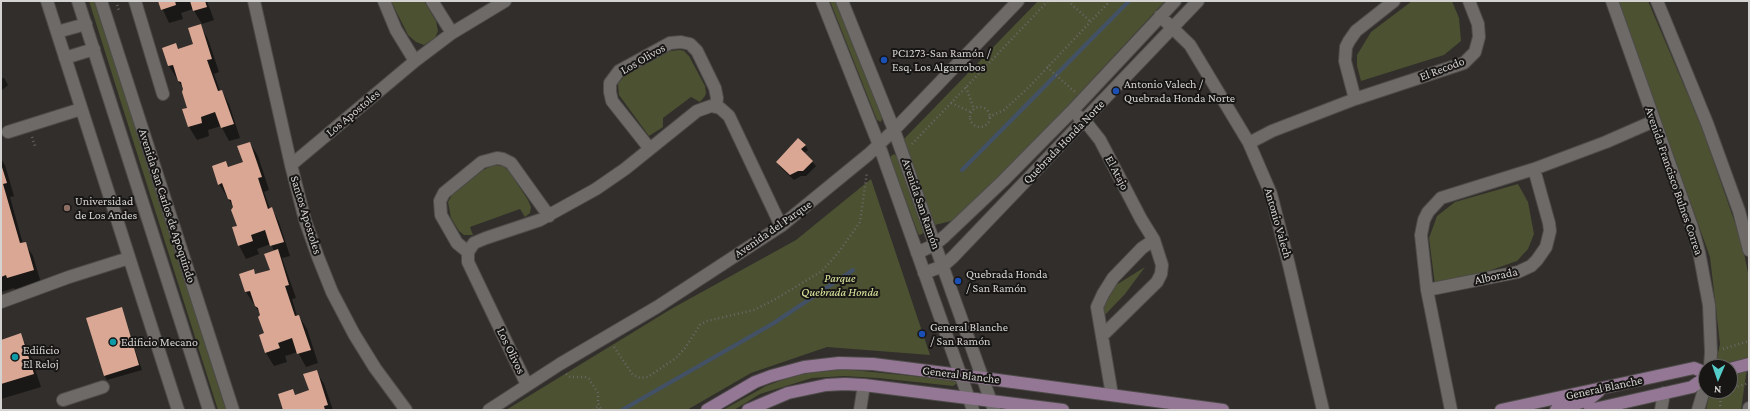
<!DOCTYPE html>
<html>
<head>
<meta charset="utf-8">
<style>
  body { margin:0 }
  #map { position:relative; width:1750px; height:411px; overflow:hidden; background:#312e2b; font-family:"Crimson Pro",serif }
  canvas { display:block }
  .frame { position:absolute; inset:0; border:2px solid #d5d3d1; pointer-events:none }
  .north { position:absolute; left:1698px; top:359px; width:40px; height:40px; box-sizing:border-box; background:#181615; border:1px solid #646260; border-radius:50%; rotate:182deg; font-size:11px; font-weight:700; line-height:16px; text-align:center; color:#d5d3d1 }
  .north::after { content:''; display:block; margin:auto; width:14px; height:18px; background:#54cdc8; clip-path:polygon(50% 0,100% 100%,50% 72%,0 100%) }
</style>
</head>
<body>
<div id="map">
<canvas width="1750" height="411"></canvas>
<div class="frame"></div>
<div class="north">N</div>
</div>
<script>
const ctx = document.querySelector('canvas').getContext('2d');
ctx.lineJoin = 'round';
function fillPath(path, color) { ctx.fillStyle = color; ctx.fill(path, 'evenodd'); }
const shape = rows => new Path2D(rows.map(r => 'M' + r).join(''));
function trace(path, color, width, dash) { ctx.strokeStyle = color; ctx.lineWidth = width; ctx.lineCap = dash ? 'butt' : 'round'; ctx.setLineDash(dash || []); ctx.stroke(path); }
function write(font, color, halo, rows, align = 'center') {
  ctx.font = font + ' "Crimson Pro",serif'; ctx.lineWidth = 4; ctx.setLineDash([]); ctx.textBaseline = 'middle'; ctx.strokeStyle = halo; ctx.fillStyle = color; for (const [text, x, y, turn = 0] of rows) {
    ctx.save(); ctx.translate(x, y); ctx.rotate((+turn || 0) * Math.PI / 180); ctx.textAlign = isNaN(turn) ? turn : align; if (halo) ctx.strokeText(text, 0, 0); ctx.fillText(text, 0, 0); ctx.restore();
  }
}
const green = shape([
  [89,1,97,1,226,410,218,410],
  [391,1,424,1,436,21,438,31,435,38,424,45,416,42,408,35],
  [830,1,837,1,882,118,881,122,877,120],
  [1038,1,1165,1,995,184,955,220,935,225,901,142],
  [1412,1,1452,1,1459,18,1461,41,1444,55,1361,81,1357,66,1357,55,1371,32],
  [1618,1,1648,1,1702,128,1742,243,1749,278,1749,365,1746,375,1741,410,1706,410,1710,391,1730,391,1730,367,1715,367,1720,344,1710,257],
  [680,50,684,51,689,56,705,86,706,93,705,96,700,102,691,97,663,118,663,127,649,136,619,95,618,84,625,75,670,51],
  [894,154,898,158,912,199,924,231,922,234,919,235,918,233,891,162,891,156],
  [494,165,503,166,509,171,528,200,531,207,530,213,525,217,520,209,470,227,473,235,464,235,459,231,451,218,448,202,452,195,483,170],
  [871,179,930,355,827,347,751,373,687,410,506,410,671,309,796,240],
  [1518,184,1528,202,1534,234,1528,249,1517,261,1483,273,1435,285,1429,238,1437,216,1455,202],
  [1145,267,1125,294,1104,316,1102,309,1116,285],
  [842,369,952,380,956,382,956,384,953,386,878,378,844,376,812,378,760,394,734,410,723,410,766,386,793,376,822,370]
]);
const shadow = shape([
  [159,1,207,1,214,20,202,24,193,9,181,13,183,19,169,23],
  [200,25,208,39,219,72,214,74,220,91,222,91,229,104,240,138,229,141,221,126,208,130,209,136,197,140,189,127,183,110,188,108,184,90,169,66,163,49,176,45,179,50,194,45],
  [1,78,4,78,8,85,1,91],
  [250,143,258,156,269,190,264,192,270,209,272,209,279,222,290,256,282,258,296,298,292,299,297,316,299,316,307,329,318,363,306,367,298,352,285,356,287,362,274,366,266,353,260,335,265,334,261,315,246,292,253,270,256,275,271,270,274,251,271,244,257,249,259,254,246,259,239,245,238,226,234,208,219,184,226,162,229,168,244,163],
  [805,145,808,150,804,153,816,166,806,176,801,176,794,180,780,167,777,162],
  [1,159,5,165,14,196,10,197,23,244,25,243,33,256,41,283,16,291,14,288,1,292],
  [121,309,142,370,107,380,104,375],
  [20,335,28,348,41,387,1,399,1,341],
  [316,371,324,384,333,410,284,410,295,395,310,391]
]);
const stream = shape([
  [962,170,1129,1],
  [622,410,774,323,853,270]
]);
const building = shape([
  [158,1,175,1,176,5,161,10],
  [190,1,205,1,207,7,193,11],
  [201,24,212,59,207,60,218,91,222,90,234,124,221,128,215,112,201,117,202,123,188,127,182,109,187,108,182,92,183,89,182,86,181,82,178,81,173,65,168,66,162,48,176,43,178,49,193,44,188,28],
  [798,138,806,145,801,149,813,161,803,171,798,171,790,175,776,162],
  [250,142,262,177,258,178,268,209,272,207,284,242,270,246,265,230,251,235,253,241,238,246,232,227,237,226,231,210,233,207,232,204,231,200,228,199,222,183,218,185,212,166,226,161,228,167,243,162,237,146],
  [1,164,7,183,3,184,20,243,26,242,34,270,7,278,6,275,1,277],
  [278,249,289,285,285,286,295,316,299,315,311,350,297,354,292,338,278,343,280,348,265,353,259,335,264,333,258,317,260,315,259,312,258,308,255,306,250,291,245,292,239,274,254,269,255,274,270,270,264,254],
  [122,307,139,365,104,376,86,318],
  [21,333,34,374,1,384,1,340],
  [317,370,328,405,324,406,325,410,283,410,278,394,293,389,295,395,309,390,303,374]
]);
const path = shape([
  [116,1,119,11],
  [1068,1,1091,22],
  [1047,67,1075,92],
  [966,87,974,109],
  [951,103,971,112],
  '970 117a10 10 0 1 1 20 0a10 10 0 1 1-20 0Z',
  [989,117,1004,110,1030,86,1110,1],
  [32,137,35,146],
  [912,144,1048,1],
  [614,347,633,375,640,378,648,377,676,358,685,348,700,325,707,321,754,310,774,300,822,271,838,253,860,222,867,172],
  [1723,349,1749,341],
  [566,374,570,377,585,377,589,379,598,393,598,403,601,410],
  [1730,389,1749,383],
  [1715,392,1722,391],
  [593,410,599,406],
  [1720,410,1721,391]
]);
const minor = shape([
  [47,1,178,410],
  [78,1,209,410],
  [101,1,233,410],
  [135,1,163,94],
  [254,1,291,165,305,220,318,257,332,292,354,334,375,368,406,410],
  [384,1,396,30,415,61],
  [432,1,452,33],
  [822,1,879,145,973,410],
  [842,1,894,130,994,410],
  [1612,1,1692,227,1699,252,1709,305,1711,352,1710,367],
  [1657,1,1707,123,1739,211,1749,250],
  [1160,16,1190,45,1249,143,1271,194,1289,265,1323,410],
  [57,32,86,24],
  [65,58,94,49],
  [1355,99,1345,61,1346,47,1349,41,1356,31,1394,1],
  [1078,116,1085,121,1100,140,1141,219,1154,240,1162,265,1161,274,1157,282,1103,335],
  [8,132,81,109],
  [1249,143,1272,131,1355,99,1464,63,1475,52,1479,37,1478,24,1469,1],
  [650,149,612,101,610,92,610,83,619,71,670,43,681,42,690,44,697,51,715,88,717,98,716,107],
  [291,165,415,61,452,33,505,1],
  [468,252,457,243,441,215,440,201,444,193,482,162,497,158,503,159,511,163,549,216],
  [917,253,934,245,945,236,1003,181,1072,111,1175,1],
  [924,273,943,266,953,257,1198,1],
  [1427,290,1518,272,1531,266,1537,260,1546,247,1550,231,1549,223,1534,169],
  [1,302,69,277,129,258],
  [527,385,468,262,468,252,474,243,486,238,540,220,596,189,625,169,697,111,711,106,720,108,729,116,781,226],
  [1112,395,1097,307,1103,294,1113,278,1142,248,1154,240],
  [63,400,103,387],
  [489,410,560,364,657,307,781,226,869,154,894,130,1018,1],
  [860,410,864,385],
  [1451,410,1427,290,1421,235,1424,220,1428,212,1441,198,1534,169,1606,142,1654,121],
  [1661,410,1664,393],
  [1698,410,1706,383],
  [1749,410,1749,408]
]);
const major = shape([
  [1730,369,1749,364],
  [707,410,755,382,771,376,804,367,839,363,873,364,960,375,1223,410],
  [748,410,788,393,826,385,845,384,864,385,1063,410],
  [1501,410,1694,368,1706,373],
  [1556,410,1588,400,1599,391],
  [1590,410,1692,387,1706,377]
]);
const markers = [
  [884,60,4,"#1a4fb4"],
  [1116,91,4,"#1a4fb4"],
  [67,208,4,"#8d6e63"],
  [958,281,4,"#1a4fb4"],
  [922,334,4,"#1a4fb4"],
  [113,342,4,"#0f9aa8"],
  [15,357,4,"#0f9aa8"]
];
const poiNames = [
  ["PC1273-San Ramón /",892,53],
  ["Esq. Los Algarrobos",892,67],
  ["Antonio Valech /",1124,84],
  ["Quebrada Honda Norte",1124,98],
  ["Universidad",75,201],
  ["de Los Andes",75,215],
  ["Quebrada Honda",966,274],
  ["/ San Ramón",966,288],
  ["General Blanche",930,327],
  ["/ San Ramón",930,341],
  ["Edificio Mecano",121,342],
  ["Edificio",23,350],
  ["El Reloj",23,364]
];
const streetNames = [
  ["Los Olivos",643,59,-30],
  ["El Recodo",1442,69,-21],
  ["Los Apostoles",353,113,-40],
  ["Quebrada Honda Norte",1064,142,-46],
  ["El Atajo",1117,173,62],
  ["Avenida Francisco Bulnes Correa",1674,181,71],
  ["Avenida San Ramón",921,204,71],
  ["Avenida San Carlos de Apoquindo",167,206,72],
  ["Santos Apostoles",306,215,73],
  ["Antonio Valech",1278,223,74],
  ["Avenida del Parque",773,229,-35],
  ["Alborada",1496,276,-12],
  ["Los Olivos",511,351,64],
  ["General Blanche",961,375,7],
  ["General Blanche",1604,388,-12]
];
const parkNames = [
  ["Parque",840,278],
  ["Quebrada Honda",840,292]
];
fillPath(green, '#4c5132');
fillPath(shadow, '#0007');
trace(stream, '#435166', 4);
fillPath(building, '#d9a793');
trace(minor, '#4e4b49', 14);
trace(major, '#4e4b49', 14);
trace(path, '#6b6865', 2.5, [1, 3]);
trace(minor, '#6d6a67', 12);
trace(major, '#937795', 12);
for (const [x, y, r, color] of markers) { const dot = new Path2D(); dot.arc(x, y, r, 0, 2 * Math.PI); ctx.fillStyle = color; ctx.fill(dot); trace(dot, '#181615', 1.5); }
write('12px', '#d5d3d1', '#181615', poiNames, 'left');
write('12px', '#d5d3d1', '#181615', streetNames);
write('italic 12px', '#dfea9f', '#181615', parkNames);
</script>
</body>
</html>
